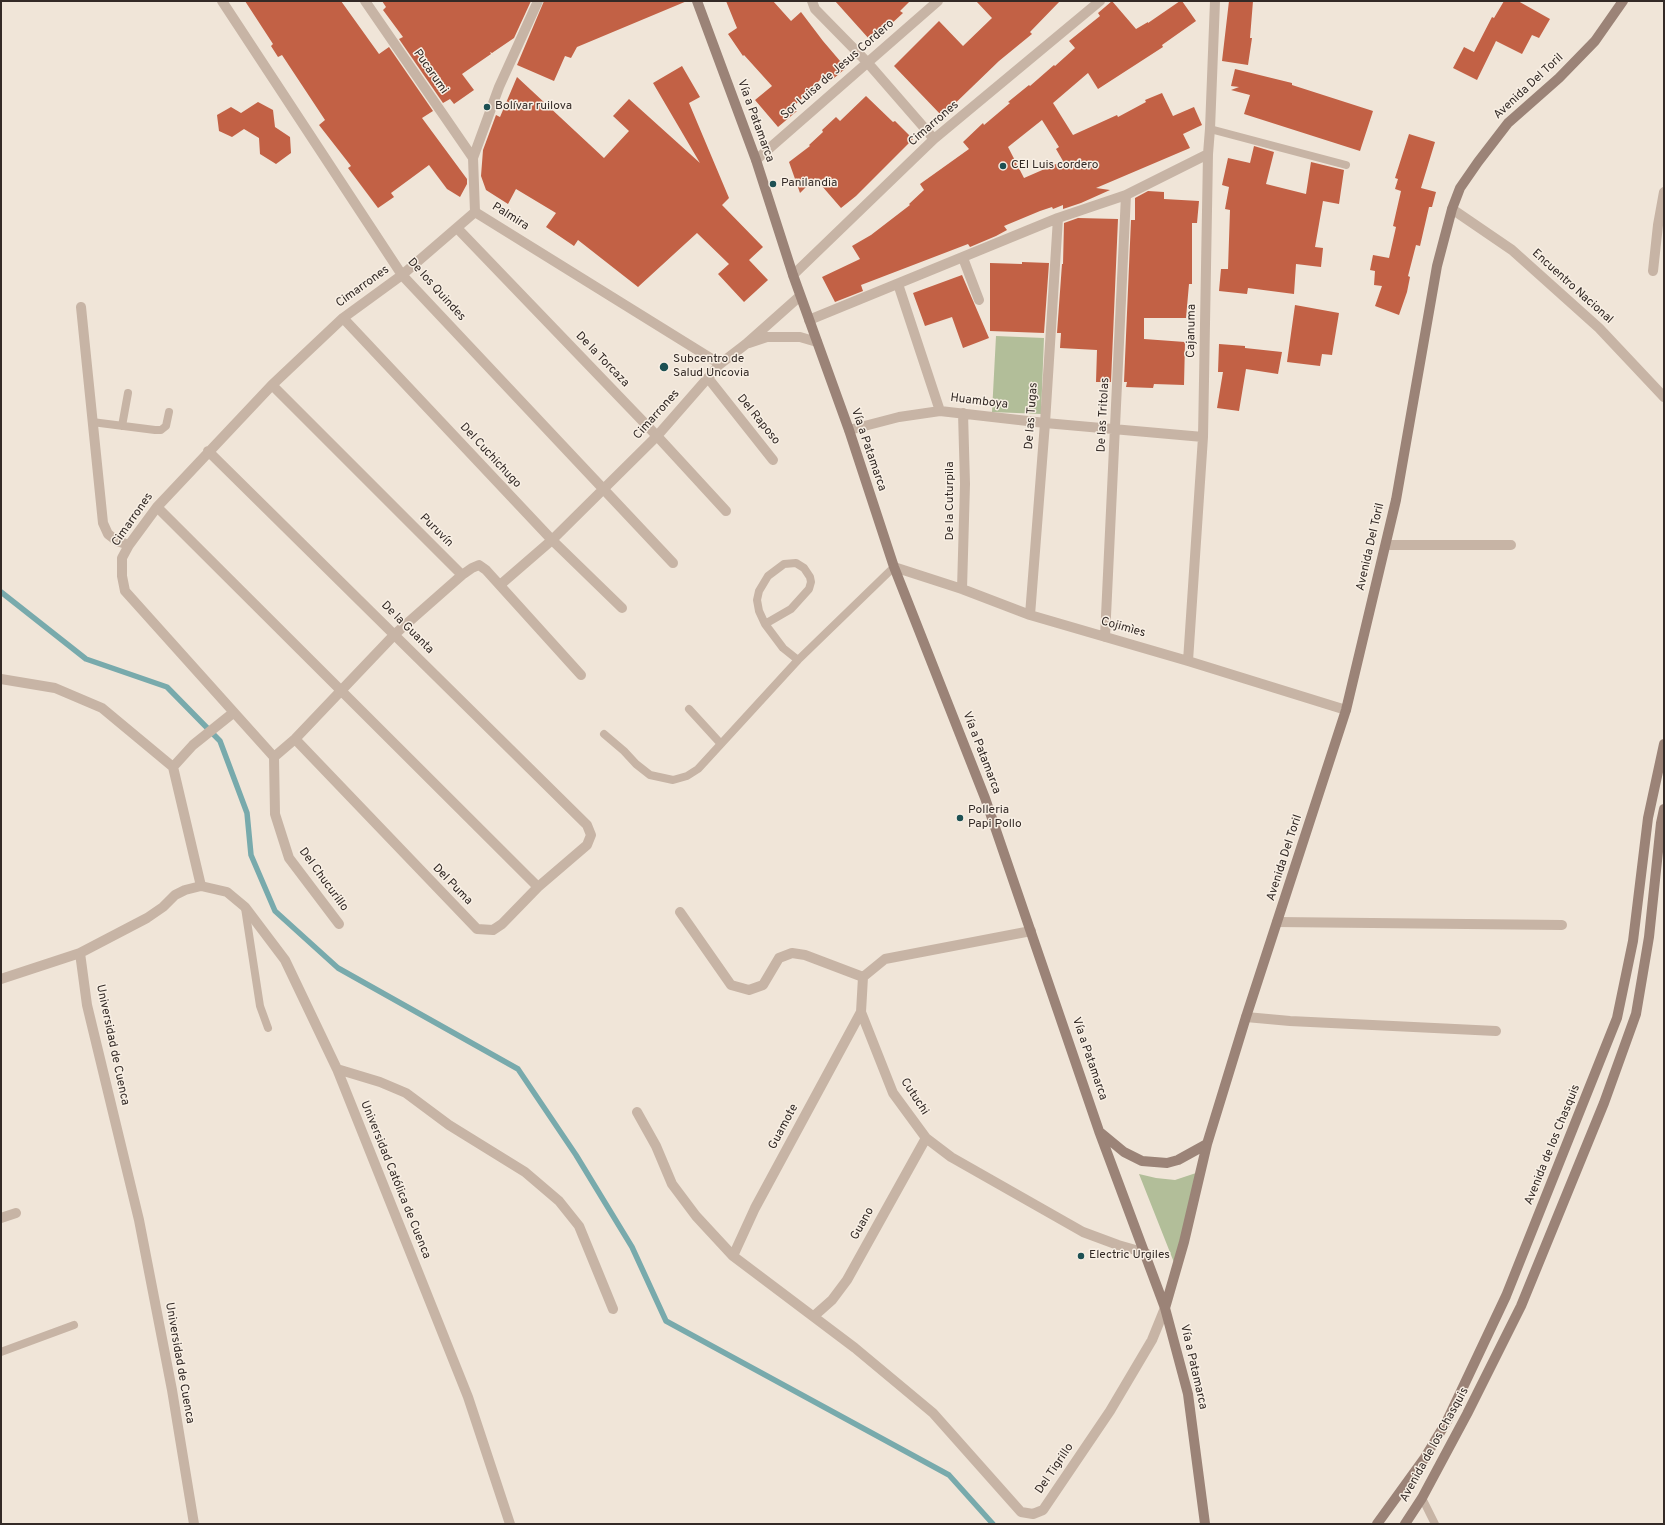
<!DOCTYPE html>
<html>
<head>
<meta charset="utf-8">
<style>
  body { margin:0 }
  #map { position:relative; width:1665px; height:1525px; overflow:hidden; background:#f0e5d8; font-family:Overpass,sans-serif }
  canvas { display:block }
  .frame { position:absolute; inset:0; border:2px solid #332a26; pointer-events:none }
</style>
</head>
<body>
<div id="map">
<canvas width="1665" height="1525"></canvas>
<div class="frame"></div>
</div>
<script>
const ctx = document.querySelector('canvas').getContext('2d');
ctx.lineJoin = 'round';
function fillPath(path, color) { ctx.fillStyle = color; ctx.fill(path, 'evenodd'); }
const shape = rows => new Path2D(rows.map(r => 'M' + r).join(''));
function trace(path, color, width, dash) { ctx.strokeStyle = color; ctx.lineWidth = width; ctx.lineCap = dash ? 'butt' : 'round'; ctx.setLineDash(dash || []); ctx.stroke(path); }
function write(font, color, halo, rows, align = 'center') {
  ctx.font = font + ' Overpass,sans-serif'; ctx.lineWidth = 3; ctx.setLineDash([]); ctx.textBaseline = 'middle'; ctx.strokeStyle = halo; ctx.fillStyle = color; for (const [text, x, y, turn = 0] of rows) {
    ctx.save(); ctx.translate(x, y); ctx.rotate((+turn || 0) * Math.PI / 180); ctx.textAlign = isNaN(turn) ? turn : align; if (halo) ctx.strokeText(text, 0, 0); ctx.fillText(text, 0, 0); ctx.restore();
  }
}
const green = shape([
  [996,336,1044,338,1041,414,992,412],
  [1196,1173,1175,1265,1139,1174,1156,1178,1175,1180]
]);
const stream = shape([
  [1,592,86,659,167,687,220,741,247,813,251,855,275,911,338,968,518,1069,576,1155,632,1247,666,1321,949,1475,993,1524]
]);
const building = shape([
  [245,1,341,1,379,54,389,47,433,111,422,118,467,179,467,184,460,197,447,189,429,165,391,193,394,197,378,208,348,168,351,166,319,125,325,120,282,55,278,57,271,46,273,44],
  [382,1,531,1,514,38,492,53,490,52,491,54,462,74,474,90,454,104,450,99,443,103,399,39,403,37,383,10,386,7],
  [544,1,687,1,577,47,571,58,565,56,554,81,517,65],
  [726,1,773,1,791,21,801,12,823,41,846,68,833,79,827,73,793,107,797,111,778,127,755,100,772,86,744,55,743,56,728,34,737,28],
  [835,1,910,1,900,11,903,13,889,26,888,24,870,40],
  [976,1,1060,1,1030,32,1032,34,999,61,942,116,894,66,939,21,963,46,992,18],
  [1112,1,1136,29,1148,22,1148,23,1180,1,1182,1,1196,21,1162,45,1163,47,1098,89,1088,73,1053,103,1073,135,1117,115,1118,117,1146,102,1145,100,1162,93,1173,116,1194,107,1202,125,1183,134,1190,148,1096,188,1110,190,1081,203,1063,209,1063,205,1053,209,1052,207,1040,211,1004,226,1007,230,996,236,970,247,968,244,861,285,863,291,835,302,822,277,860,259,852,246,871,235,910,205,909,204,924,190,920,184,969,149,963,142,983,123,984,125,1010,103,1008,102,1029,85,1030,86,1054,65,1055,66,1075,48,1069,41,1100,16,1098,13],
  [1042,120,1059,147,1056,149,1063,161,1024,178,1008,147],
  [1229,1,1253,1,1250,38,1252,38,1248,65,1222,61],
  [1504,1,1518,1,1550,19,1539,38,1532,35,1522,54,1496,41,1477,80,1453,68,1464,47,1474,52,1492,17,1494,18],
  [682,66,700,97,689,103,729,198,722,205,763,247,749,260,768,280,744,302,718,274,729,264,697,233,638,287,578,240,574,246,546,227,556,213,516,189,508,204,486,190,481,176,483,150,496,115,500,117,517,77,604,158,629,131,613,116,629,99,700,163,653,83],
  [1235,69,1292,83,1292,85,1373,111,1360,151,1244,114,1250,95,1231,90,1239,87,1231,86],
  [866,96,893,122,895,121,913,139,856,196,841,208,815,178,800,193,789,162,810,146,809,145,823,132,822,130,836,117,840,121],
  [258,102,273,110,275,127,290,137,291,153,276,164,260,154,259,138,244,129,232,137,219,131,217,115,231,107,241,113],
  [1409,134,1435,142,1421,188,1436,192,1432,207,1429,207,1420,246,1416,245,1408,276,1410,277,1407,292,1399,315,1375,306,1382,286,1374,285,1375,271,1370,270,1373,255,1389,258,1396,227,1393,226,1401,191,1395,189,1398,179,1395,178],
  [1254,146,1274,152,1266,184,1306,194,1311,162,1344,170,1339,204,1323,201,1315,247,1323,248,1321,267,1296,264,1294,294,1248,288,1247,294,1219,291,1221,269,1228,269,1230,210,1225,209,1229,187,1222,185,1228,158,1250,163],
  [1148,191,1164,192,1164,199,1199,201,1197,223,1192,223,1192,284,1189,284,1186,318,1144,318,1144,339,1185,342,1184,385,1154,384,1153,388,1126,387,1127,382,1124,382,1131,220,1135,220,1135,198],
  [1078,218,1118,219,1111,382,1096,382,1097,350,1060,348,1061,333,1057,333,1062,264,1063,264,1064,223],
  [1022,262,1049,263,1044,333,990,331,990,263,1022,264],
  [962,275,989,338,963,348,952,317,925,326,913,293],
  [1295,305,1339,313,1332,355,1322,354,1320,366,1287,362],
  [1219,344,1245,346,1245,348,1282,352,1278,374,1246,369,1239,411,1217,408,1223,372,1218,372]
]);
const lane = shape([
  [1210,129,1346,165],
  [92,422,155,430,161,430,166,426,169,412],
  [122,426,128,393],
  [765,624,791,609,809,589,811,582,810,577,804,568,796,563,784,564,768,576,759,591,757,600,759,611,765,624,783,648,798,660],
  [689,709,721,744],
  [604,734,624,751,636,764,650,775,673,780,687,776,698,769,798,660,894,567],
  [245,908,260,1006,268,1028],
  [1,1352,74,1325],
  [1422,1498,1435,1524]
]);
const street = shape([
  [222,1,402,275,673,563],
  [365,1,473,158],
  [812,1,815,9,867,62,934,139],
  [756,160,938,1],
  [1452,209,1512,250,1599,328,1664,397],
  [475,212,720,364],
  [475,212,473,158,499,87,538,1],
  [457,228,657,436,726,511],
  [963,258,979,300],
  [1653,271,1658,225,1664,192],
  [793,275,934,139,1100,1],
  [898,284,940,411],
  [81,307,103,523,108,534,117,541,129,545],
  [343,318,552,540,622,608],
  [809,320,1058,218,1126,195,1208,154],
  [749,343,767,337,800,337,817,342],
  [708,378,773,460],
  [272,385,462,575],
  [849,430,899,417,940,411,1045,423,1203,437],
  [208,451,587,825,591,835,587,845,538,887,502,924,493,930,477,929,295,739],
  [157,507,538,887],
  [1386,545,1511,545],
  [894,567,962,589,1030,615,1188,661,1346,710],
  [500,585,552,540,657,436,720,364,746,344,800,296],
  [962,589,965,484,963,413],
  [1030,615,1045,423,1058,218],
  [1105,637,1126,195],
  [1188,661,1203,437,1208,154,1210,129,1215,1],
  [1,679,55,688,102,708,173,767,201,886,185,890,175,895,163,907,147,918,80,953,87,1005,139,1220,172,1390,194,1524],
  [274,757,125,591,122,576,122,558,129,545,157,507,272,385,343,318,402,275,475,212],
  [274,757,295,739,395,634,462,575,472,568,479,565,486,570,581,675],
  [274,757,275,814,289,858,339,924],
  [173,767,193,745,233,713],
  [201,886,227,892,245,907,285,960,337,1069,468,1397,510,1524],
  [680,912,731,985,749,990,763,985,779,958,792,953,805,955,863,977],
  [1277,922,1562,925],
  [1031,931,885,959,863,977,861,1012,893,1093,926,1138,951,1157,1083,1232,1118,1245,1146,1253],
  [1,979,80,953],
  [1246,1017,1290,1021,1496,1031],
  [337,1069,380,1082,406,1093,449,1125,525,1172,559,1201,579,1226,613,1309],
  [637,1112,656,1146,672,1184,696,1216,733,1256,855,1348,933,1413,1021,1512,1033,1514,1043,1510,1110,1411,1152,1340,1165,1308],
  [1,1218,16,1213],
  [733,1256,755,1208,861,1012],
  [814,1316,832,1300,847,1280,926,1138]
]);
const secondary = shape([
  [697,1,756,160,793,275,849,430,894,567,985,798,1099,1131,1165,1308,1188,1394,1205,1524],
  [1101,1133,1124,1152,1142,1161,1167,1163,1178,1160,1207,1144],
  [1165,1308,1184,1242,1207,1144,1246,1017,1346,710,1396,500,1437,266,1452,209,1460,188,1478,162,1508,123,1559,78,1595,41,1623,1],
  [1377,1524,1424,1459,1447,1421,1506,1296,1617,1018,1633,941,1648,818,1664,744],
  [1405,1524,1422,1498,1467,1414,1521,1306,1604,1103,1636,1014,1649,937,1661,823,1664,809]
]);
const markers = [
  [487,107,4,"#1d5053"],
  [1003,166,4,"#1d5053"],
  [773,184,4,"#1d5053"],
  [664,367,5,"#1d5053"],
  [960,818,4,"#1d5053"],
  [1081,1256,4,"#1d5053"]
];
const streetNames = [
  ["Sor Luisa de Jesus Cordero",838,70,-41],
  ["Pucarumi",430,72,55],
  ["Avenida Del Toril",1529,87,-43],
  ["Vía a Patamarca",755,121,70],
  ["Cimarrones",934,124,-41],
  ["Palmira",510,217,32],
  ["Cimarrones",363,287,-36],
  ["Encuentro Nacional",1572,287,42],
  ["De los Quindes",436,290,48],
  ["Cajanuma",1192,331,-89],
  ["De la Torcaza",602,360,46],
  ["Huamboya",979,402,7],
  ["Cimarrones",657,415,-48],
  ["De las Tritolas",1104,415,-87],
  ["De las Tugas",1032,416,-86],
  ["Del Raposo",758,420,51],
  ["Vía a Patamarca",868,450,71],
  ["Del Cuchichugo",490,456,47],
  ["De la Cuturpila",951,501,-90],
  ["Cimarrones",133,520,-55],
  ["Puruvín",436,531,45],
  ["Avenida Del Toril",1371,547,-77],
  ["De la Guanta",407,628,45],
  ["Cojimìes",1123,628,16],
  ["Vía a Patamarca",981,753,69],
  ["Avenida Del Toril",1285,858,-72],
  ["Del Chucurillo",323,880,54],
  ["Del Puma",452,885,46],
  ["Universidad de Cuenca",112,1045,78],
  ["Vía a Patamarca",1089,1059,71],
  ["Cutuchi",914,1097,57],
  ["Guamote",784,1127,-62],
  ["Avenida de los Chasquis",1553,1145,-68],
  ["Universidad Católica de Cuenca",395,1180,68],
  ["Guano",863,1224,-61],
  ["Universidad de Cuenca",179,1363,80],
  ["Vía a Patamarca",1193,1367,77],
  ["Avenida de los Chasquis",1435,1445,-61],
  ["Del Tigrillo",1055,1469,-56]
];
const poiNames = [
  ["Bolívar ruilova",495,107],
  ["CEI Luis cordero",1011,166],
  ["Panilandia",781,184],
  ["Subcentro de",673,360],
  ["Salud Uncovia",673,374],
  ["Polleria",968,811],
  ["Papi Pollo",968,825],
  ["Electric Urgiles",1089,1256]
];
fillPath(green, '#b2be99');
trace(stream, '#78aaac', 5.5);
fillPath(building, '#c26145');
trace(lane, '#c7b4a5', 8);
trace(street, '#c7b4a5', 10);
trace(secondary, '#9b8377', 10);
for (const [x, y, r, color] of markers) { const dot = new Path2D(); dot.arc(x, y, r, 0, 2 * Math.PI); ctx.fillStyle = color; ctx.fill(dot); trace(dot, '#f8efe4', 1.5); }
write('12px', '#332a26', '#f8efe4', streetNames);
write('12px', '#332a26', '#f8efe4', poiNames, 'left');
</script>
</body>
</html>
